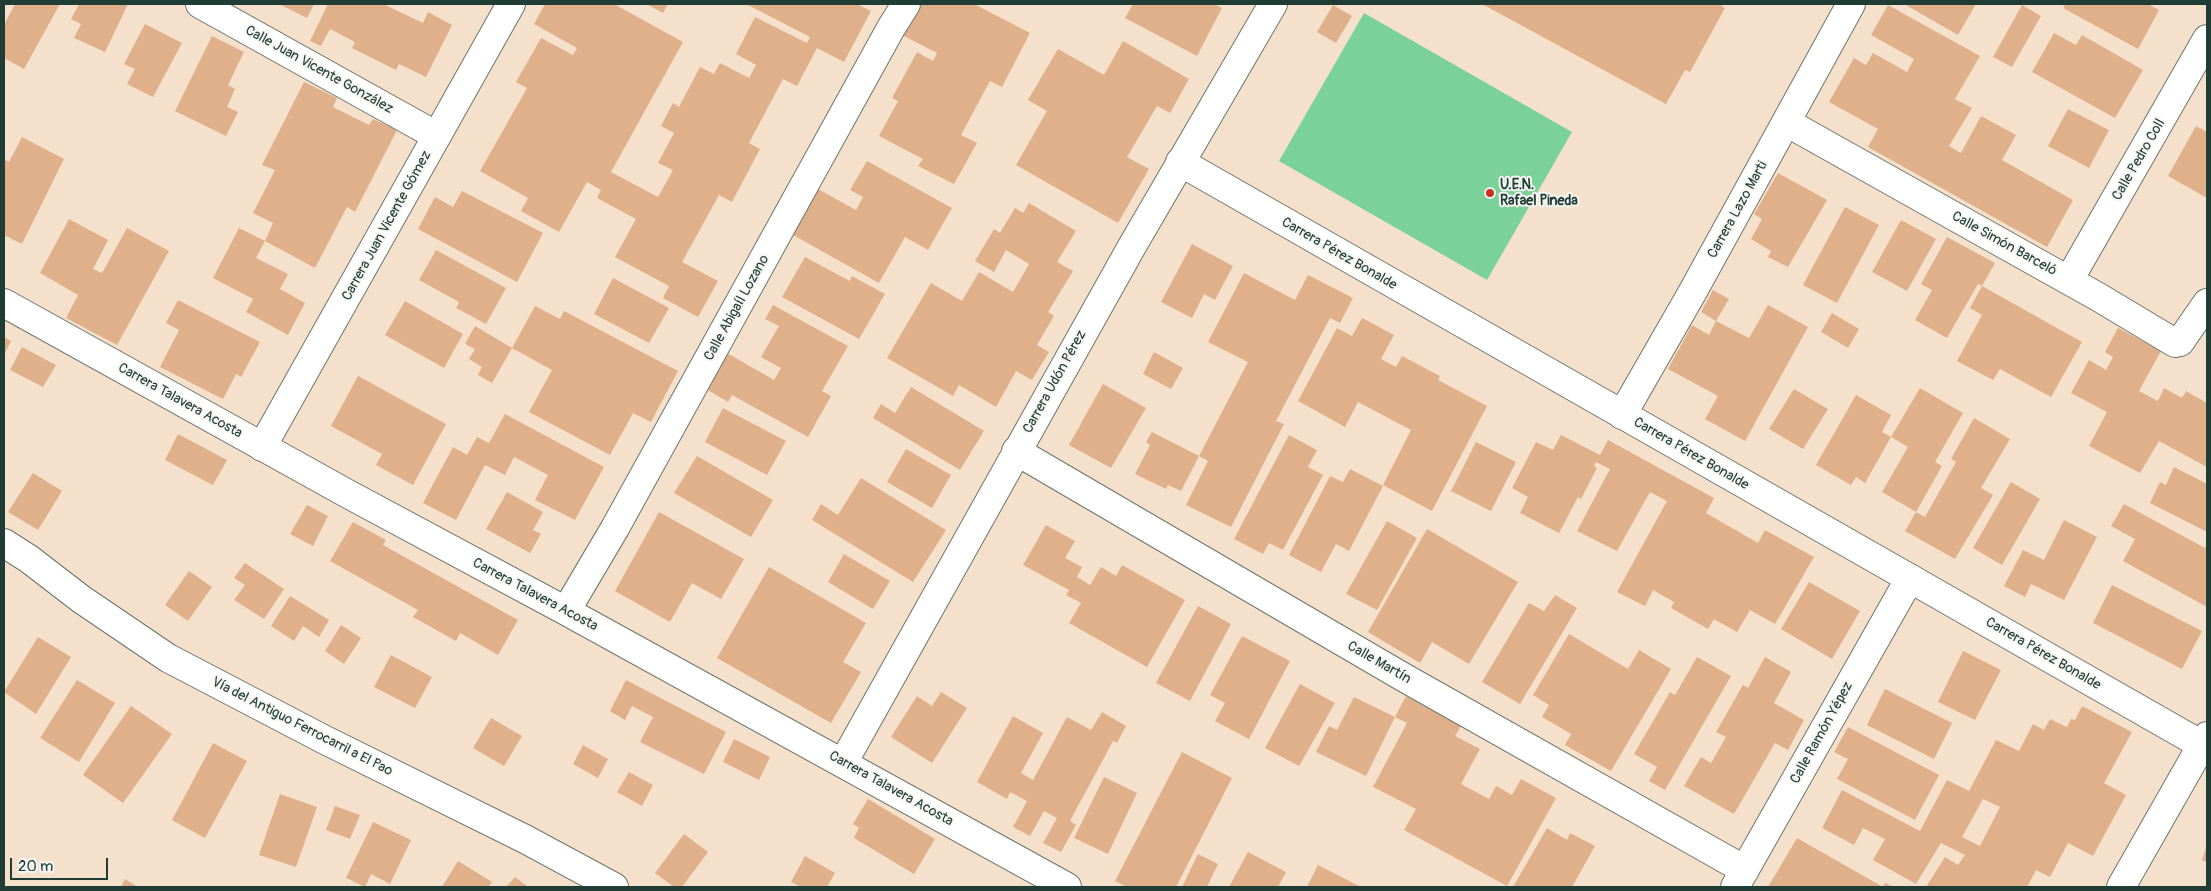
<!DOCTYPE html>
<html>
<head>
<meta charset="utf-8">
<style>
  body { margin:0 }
  #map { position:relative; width:2211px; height:891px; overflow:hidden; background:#f5e1cb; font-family:Pangolin,sans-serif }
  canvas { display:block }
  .frame { position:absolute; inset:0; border:5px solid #1f3d34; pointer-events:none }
  .scale { position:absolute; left:10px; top:858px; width:98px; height:22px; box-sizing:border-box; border:2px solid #1f3d34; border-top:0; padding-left:6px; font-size:15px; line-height:18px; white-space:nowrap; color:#1f3d34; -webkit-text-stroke:4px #f6f6f2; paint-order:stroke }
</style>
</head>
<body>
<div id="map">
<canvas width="2211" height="891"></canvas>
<div class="frame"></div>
<div class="scale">20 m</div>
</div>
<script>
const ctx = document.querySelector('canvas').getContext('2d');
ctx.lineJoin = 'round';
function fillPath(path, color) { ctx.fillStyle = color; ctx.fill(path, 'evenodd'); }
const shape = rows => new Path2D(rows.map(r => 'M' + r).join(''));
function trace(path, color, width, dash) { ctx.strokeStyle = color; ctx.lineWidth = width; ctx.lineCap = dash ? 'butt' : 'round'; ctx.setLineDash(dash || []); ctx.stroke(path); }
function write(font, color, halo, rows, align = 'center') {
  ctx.font = font + ' Pangolin,sans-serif'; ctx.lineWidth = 4; ctx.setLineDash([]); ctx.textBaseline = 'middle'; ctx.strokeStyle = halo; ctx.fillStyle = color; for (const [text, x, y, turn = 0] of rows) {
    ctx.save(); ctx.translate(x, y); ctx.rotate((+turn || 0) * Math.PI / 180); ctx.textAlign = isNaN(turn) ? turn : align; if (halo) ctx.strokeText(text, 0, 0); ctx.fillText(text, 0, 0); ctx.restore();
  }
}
const green = shape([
  [1364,13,1572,132,1487,280,1279,161]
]);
const building = shape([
  [15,4,60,4,24,69,4,58,4,25],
  [79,4,128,4,105,52,74,38,81,24,71,19],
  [279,4,314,4,307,18],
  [328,4,383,4,423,23,428,12,452,25,426,77,399,64,396,70,352,48,355,42,330,29,321,46,310,41],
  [545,4,614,4,683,42,611,172,658,197,673,170,658,163,674,133,661,126,673,103,679,107,700,67,714,74,720,63,749,78,756,65,736,54,755,17,807,43,810,37,746,4,857,4,871,11,844,62,817,48,797,86,783,79,749,143,760,149,732,202,719,195,682,262,718,281,698,317,663,298,669,286,615,257,636,219,597,198,601,190,587,182,559,232,521,211,528,198,480,171,527,88,516,82,541,38,573,55,577,48,534,24],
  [646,4,668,4,663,13],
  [917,4,974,4,1030,33,1002,87,990,81,961,135,977,143,954,184,918,166,923,159,879,136,898,101,892,98,917,52,933,61,937,53,900,34],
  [1133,4,1214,4,1222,8,1197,56,1125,18],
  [1482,4,1722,4,1721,6,1725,8,1690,72,1685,70,1666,104],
  [1904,4,1976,4,1958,35],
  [2066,4,2148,4,2159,10,2138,49,2063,8],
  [1333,5,1352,16,1336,43,1317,32],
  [1888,5,1980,56,1955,99,1972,108,1949,146,1961,153,1981,116,2016,135,2002,160,2073,200,2047,247,1868,147,1878,129,1829,102,1854,58,1866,65,1873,53,1907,72,1914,59,1871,35],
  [2022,5,2041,16,2012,67,1993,57],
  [145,24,182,43,153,97,127,84,135,69,124,64],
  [2054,33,2076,45,2082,35,2143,70,2115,118,2032,72],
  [212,36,244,52,228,85,235,89,227,107,238,112,226,136,175,111],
  [1123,41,1189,79,1170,113,1157,106,1127,157,1149,169,1118,223,1016,165,1047,111,1028,100,1058,49,1104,75],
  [304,82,337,98,333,107,369,125,373,119,397,130,355,212,347,207,315,268,265,241,273,223,253,213,275,170,262,165],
  [2068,109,2109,130,2089,168,2048,146],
  [2196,126,2207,132,2207,198,2168,176],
  [22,137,64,159,22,244,4,235,4,159,9,162],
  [867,161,952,208,928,250,905,237,879,283,793,235,818,189,856,210,863,197,850,190],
  [1778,173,1827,200,1788,267,1768,257,1771,251,1751,239,1762,219,1754,214],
  [462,191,543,233,517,282,418,229,435,197,453,207],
  [1029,203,1076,231,1057,262,1073,271,1048,312,1054,316,1037,345,1049,352,1032,380,1016,371,996,407,959,385,953,396,887,358,931,283,962,301,979,272,1013,292,1029,264,1006,250,994,272,975,261,994,229,1000,233,1015,208,1023,213],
  [1845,207,1879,225,1837,303,1803,285],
  [69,219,108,240,93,269,102,273,127,228,169,251,117,345,66,318,78,295,40,273],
  [1901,220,1936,239,1907,291,1872,272],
  [239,228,265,241,256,258,288,274,280,289,305,303,288,335,246,312,253,299,213,278],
  [1947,237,1995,263,1982,286,1978,284,1947,338,1915,320,1932,290,1921,284],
  [1192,244,1233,266,1215,300,1204,294,1192,318,1161,302],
  [436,250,506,288,486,324,456,308,459,302,419,280],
  [805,257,850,281,852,276,885,294,859,339,782,297],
  [1244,273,1295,300,1308,275,1353,298,1340,323,1330,318,1276,421,1284,424,1231,527,1186,505,1208,461,1199,456,1248,362,1208,342],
  [613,278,669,308,649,343,594,314],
  [1982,286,2082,342,2051,397,2000,369,1993,380,1957,361,1982,315,1970,308],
  [1713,290,1729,299,1716,321,1701,312],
  [178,300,260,342,241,377,236,374,223,399,160,367,179,330,166,323],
  [405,301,463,334,444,368,385,335],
  [773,305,848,346,822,391,831,396,808,437,732,395,728,402,706,389,727,353,774,380,781,368,761,357,779,326,765,319],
  [1768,305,1808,327,1745,441,1705,419,1718,396,1668,369,1692,325,1709,335,1716,321,1749,338],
  [535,306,560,319,564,311,678,371,651,422,633,413,610,455,529,412,552,370,512,348],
  [1832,313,1859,329,1848,348,1821,332],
  [1362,318,1394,335,1381,359,1396,367,1402,356,1440,376,1438,380,1487,406,1432,511,1383,485,1411,430,1358,402,1345,427,1298,401,1337,328,1352,336],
  [475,326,512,348,492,383,478,375,482,367,469,359,475,349,465,344],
  [2118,328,2161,351,2139,391,2158,401,2164,388,2182,398,2186,391,2207,403,2207,467,2159,441,2140,473,2089,446,2107,412,2071,393,2089,360,2106,370,2113,357,2105,352],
  [4,337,11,341,4,355],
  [22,347,56,365,43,387,10,370],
  [1154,352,1183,368,1171,389,1143,374],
  [358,376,446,424,413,485,376,465,382,454,331,426],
  [1103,384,1146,408,1111,468,1069,445],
  [911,387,984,431,960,470,873,418,881,404,895,413],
  [1920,388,1963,413,1935,462,1942,466,1916,512,1882,492,1908,447,1891,437],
  [1794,389,1828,409,1803,449,1769,429],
  [1856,395,1891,415,1882,432,1891,437,1865,483,1856,477,1851,485,1816,465],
  [723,408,786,441,767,475,705,442],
  [505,414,604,467,575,520,535,500,548,475,514,457,505,475,485,465,456,520,423,503,453,447,467,455,477,437,489,443],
  [1974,418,2010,439,1981,488,1993,495,1955,559,1905,531,1916,512,1925,517,1956,462,1951,459],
  [1152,432,1199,456,1181,491,1168,485,1166,489,1135,474,1150,445,1146,442],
  [178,434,227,460,213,485,165,460],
  [1289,435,1317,450,1308,467,1323,475,1283,550,1269,543,1263,554,1234,539],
  [1561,435,1600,455,1608,440,1714,498,1706,513,1758,543,1765,530,1814,557,1775,624,1750,610,1737,632,1714,619,1708,629,1671,608,1674,602,1653,590,1645,606,1617,592,1667,501,1650,492,1617,551,1577,531,1610,469,1596,462,1594,466,1597,468,1581,499,1578,497,1559,533,1520,513,1528,497,1512,488,1536,442,1553,450],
  [1476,442,1516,462,1491,511,1451,491],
  [906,449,951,475,932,508,887,482],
  [697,456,773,500,751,537,674,493],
  [2174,467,2207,484,2207,532,2150,503,2160,482,2166,485],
  [1350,469,1383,486,1349,551,1336,544,1321,572,1289,555,1330,476,1343,482],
  [33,473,62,491,38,530,8,512],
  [861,478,946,530,913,582,812,520,821,504,838,515],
  [2011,482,2040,499,2002,565,1973,548],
  [507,492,543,512,533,530,541,534,530,553,486,529],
  [2124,504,2205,548,2207,543,2207,607,2123,561,2135,539,2111,526],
  [307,505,328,516,313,546,290,534],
  [659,512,744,559,721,599,692,583,670,622,615,591],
  [2064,520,2097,537,2064,600,2031,584,2025,597,2004,586,2023,550,2044,560],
  [1387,521,1417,538,1377,610,1346,594],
  [353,522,386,540,383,545,518,620,498,655,460,633,456,641,413,617,418,610,330,561],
  [1046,525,1075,541,1065,558,1082,567,1077,577,1090,585,1101,567,1116,576,1122,565,1185,600,1147,667,1069,623,1081,603,1066,595,1069,590,1023,565],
  [1427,529,1518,582,1469,664,1432,642,1420,663,1368,632],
  [844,554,890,581,873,609,828,582],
  [245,563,284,589,264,619,234,600,245,585,234,578],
  [769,567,866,623,843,662,861,672,831,723,717,658],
  [189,571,212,587,188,621,165,605],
  [1809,582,1860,611,1832,659,1781,629],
  [2112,585,2202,631,2182,669,2093,623],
  [1555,595,1577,608,1520,704,1482,682,1529,603,1544,611],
  [290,596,329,620,319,637,303,626,294,641,271,626],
  [1198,606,1231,624,1190,701,1156,683],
  [341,625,361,638,344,664,325,651],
  [1569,634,1628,669,1639,650,1671,669,1611,771,1565,745,1571,734,1542,717,1549,705,1533,695],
  [1242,636,1290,661,1249,739,1215,721,1225,703,1210,695],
  [38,637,71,657,36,714,4,692],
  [1963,651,2001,670,1975,720,1938,702],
  [391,655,432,677,415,708,374,687],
  [1697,657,1731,676,1665,790,1649,781,1657,767,1634,754,1670,692,1675,695],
  [1765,657,1791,672,1774,703,1804,720,1788,750,1775,743,1734,814,1684,786,1701,757,1711,763,1726,737,1716,732,1743,685,1748,688],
  [77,680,115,703,79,762,40,738],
  [626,680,726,732,704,774,640,742,653,717,632,706,625,720,610,711],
  [1300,684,1335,703,1299,766,1265,748],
  [1885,689,1952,723,1934,759,1867,725],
  [941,692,967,708,932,763,891,737,917,696,932,706],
  [1406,696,1461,726,1455,736,1480,749,1461,784,1489,799,1496,786,1512,795,1521,779,1556,798,1507,886,1404,830,1416,809,1373,787,1407,723,1395,717],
  [1354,697,1395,717,1366,776,1316,752,1329,726,1337,730],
  [131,706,172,734,123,803,83,775],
  [2082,706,2132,732,2104,783,2126,795,2093,856,2068,843,2050,877,2036,870,2027,887,1926,887,1945,857,1958,865,1965,855,1941,843,1916,884,1873,860,1885,839,1863,828,1854,845,1822,828,1842,790,1920,831,1947,780,1969,791,1996,740,2019,751,2033,724,2044,730,2050,719,2067,727,2071,719,2075,720],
  [1983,799,2000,807,1980,846,1962,837],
  [1102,712,1126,726,1117,743,1113,741,1070,821,1076,825,1061,852,1043,843,1057,818,1044,811,1030,836,1013,827,1027,801,1010,792,1007,799,977,782,1013,716,1043,733,1021,773,1033,780,1067,717,1091,730],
  [491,718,522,736,504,766,473,748],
  [1848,727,1939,775,1915,820,1837,779,1848,759,1834,752],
  [734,739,770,757,759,780,723,762],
  [213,743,247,761,205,838,172,820],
  [583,745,608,759,598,778,573,764],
  [1182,752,1232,778,1176,887,1127,887,1115,881],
  [629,772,653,785,642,806,617,792],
  [1104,777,1137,793,1108,854,1074,838],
  [280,794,317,807,296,867,259,855],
  [868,799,935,839,914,874,854,838,859,828,853,824],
  [335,806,360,815,350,839,326,830],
  [373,822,411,840,390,884,371,874,365,887,346,878],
  [1547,828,1567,840,1570,833,1595,846,1572,887,1513,887],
  [684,834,708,852,682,887,674,887,655,873],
  [1797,838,1883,887,1885,883,1894,887,1768,887],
  [2207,845,2207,862,2202,860],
  [1248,852,1286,872,1278,887,1229,887],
  [1198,854,1218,864,1207,887,1182,887],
  [805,856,835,873,827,887,801,887,791,882],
  [458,861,492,882,488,887,442,887],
  [1318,865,1359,886,1358,887,1307,887],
  [515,877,528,887,506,887],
  [125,879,138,887,121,887]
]);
const street = shape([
  [200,4,437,136],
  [1786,122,2100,298,2175,343,2180,342,2207,303],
  [1180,162,2202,745],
  [2069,280,2207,39],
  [4,303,348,494,566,611,1067,887],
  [1622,415,1692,293,1851,4],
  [262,447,511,4],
  [1016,451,1403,677,1745,870],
  [4,543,29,559,81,599,168,658,325,740,525,839,614,887],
  [566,611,615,528,891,28,906,4],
  [843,763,1131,248,1273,4],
  [1735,887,1910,578],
  [2121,887,2207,736]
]);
const markers = [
  [1490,193,5,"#c8321e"]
];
const streetNames = [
  ["Calle Juan Vicente González",319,70,29],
  ["Calle Pedro Coll",2139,160,-60],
  ["Carrera Lazo Marti",1738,210,-61],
  ["Carrera Juan Vicente Gómez",387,226,-61],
  ["Calle Simón Barceló",2004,244,29],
  ["Carrera Pérez Bonalde",1339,254,30],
  ["Calle Abigaíl Lozano",737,308,-61],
  ["Carrera Udón Pérez",1055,382,-61],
  ["Carrera Talavera Acosta",180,401,29],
  ["Carrera Pérez Bonalde",1691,454,30],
  ["Carrera Talavera Acosta",535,595,28],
  ["Carrera Pérez Bonalde",2043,654,30],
  ["Calle Martín",1379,663,30],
  ["Vía del Antiguo Ferrocarril a El Pao",302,727,27],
  ["Calle Ramón Yépez",1822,733,-61],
  ["Carrera Talavera Acosta",891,789,29]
];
const poiNames = [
  ["U.E.N.",1500,185],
  ["Rafael Pineda",1500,201]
];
fillPath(green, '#7ad298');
fillPath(building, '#e0b08a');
trace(street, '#6a7669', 30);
trace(street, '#fff', 28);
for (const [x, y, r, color] of markers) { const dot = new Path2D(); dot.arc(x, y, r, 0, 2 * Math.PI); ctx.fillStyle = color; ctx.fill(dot); trace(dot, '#f6f6f2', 2); }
write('14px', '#1f3d34', '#f6f6f2', streetNames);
write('bold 14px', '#1f3d34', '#f6f6f2', poiNames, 'left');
</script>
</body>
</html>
